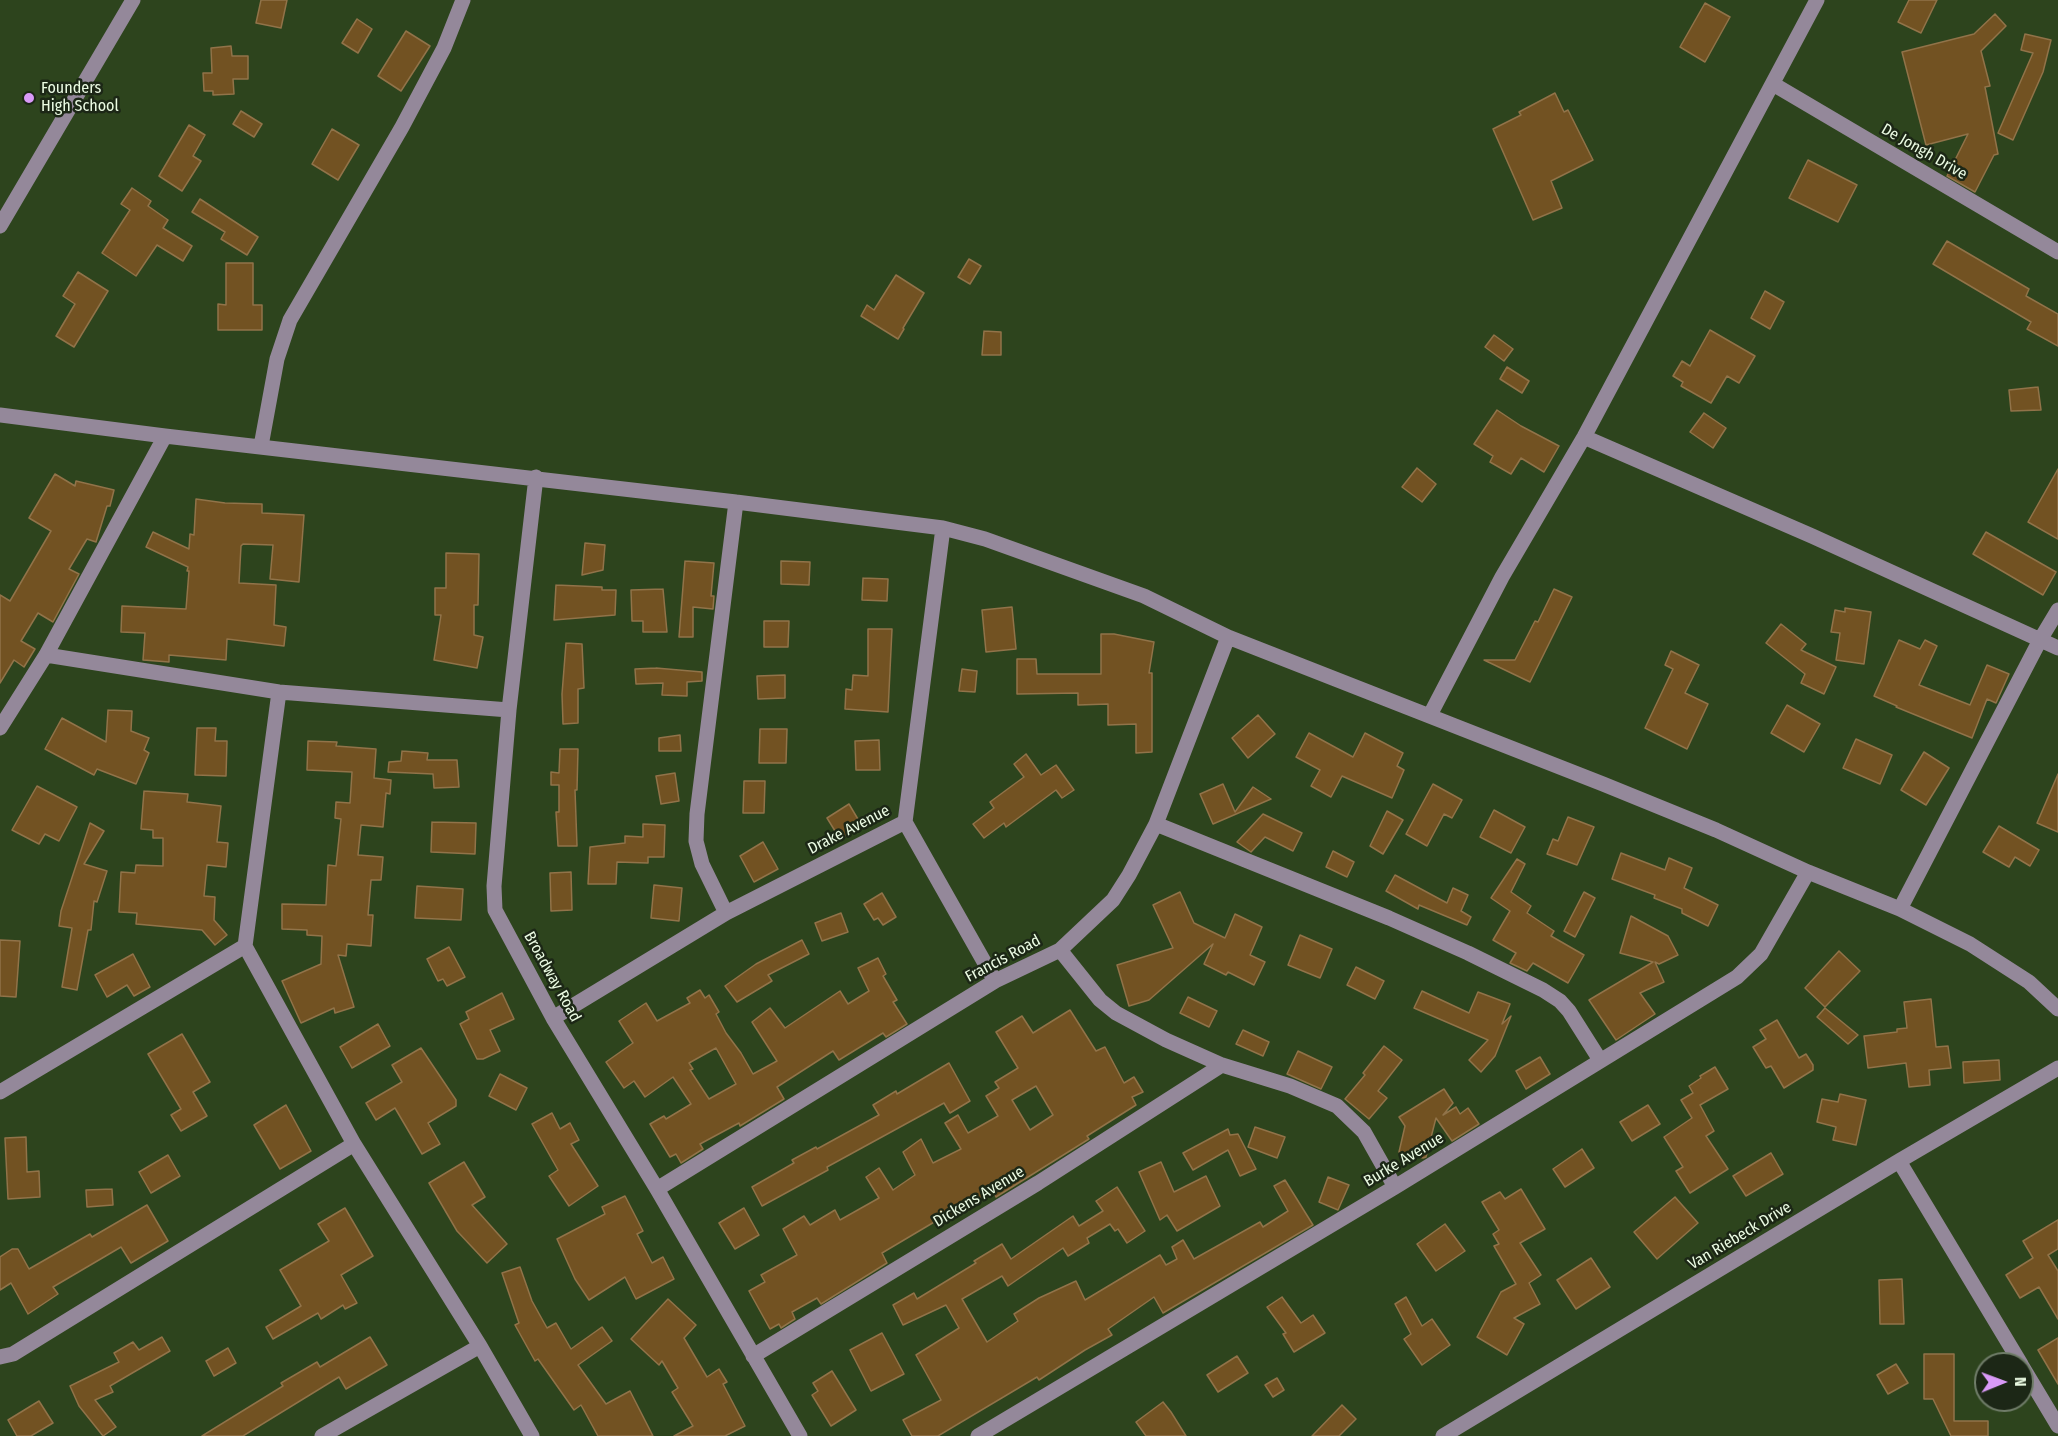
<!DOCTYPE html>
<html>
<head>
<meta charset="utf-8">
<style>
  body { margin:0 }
  #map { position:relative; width:2058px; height:1436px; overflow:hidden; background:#2d441d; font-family:"Fira Sans Condensed",sans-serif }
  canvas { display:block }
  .north { position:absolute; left:1974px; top:1352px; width:60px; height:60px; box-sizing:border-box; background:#1c2716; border:2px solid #6f7c68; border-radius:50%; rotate:89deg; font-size:16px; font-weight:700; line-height:24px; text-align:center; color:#ebfbe3 }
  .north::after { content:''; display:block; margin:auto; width:21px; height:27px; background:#d99af7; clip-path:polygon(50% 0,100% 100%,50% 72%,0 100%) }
</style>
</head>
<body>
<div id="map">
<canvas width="2058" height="1436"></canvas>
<div class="north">N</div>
</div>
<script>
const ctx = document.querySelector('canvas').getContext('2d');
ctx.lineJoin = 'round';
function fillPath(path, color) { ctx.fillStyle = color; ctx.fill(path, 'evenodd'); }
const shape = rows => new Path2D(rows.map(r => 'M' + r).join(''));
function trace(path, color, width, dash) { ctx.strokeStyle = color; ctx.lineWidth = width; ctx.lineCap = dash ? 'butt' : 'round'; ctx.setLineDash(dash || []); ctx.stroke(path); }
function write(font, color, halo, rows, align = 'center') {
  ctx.font = font + ' "Fira Sans Condensed",sans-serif'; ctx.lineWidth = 5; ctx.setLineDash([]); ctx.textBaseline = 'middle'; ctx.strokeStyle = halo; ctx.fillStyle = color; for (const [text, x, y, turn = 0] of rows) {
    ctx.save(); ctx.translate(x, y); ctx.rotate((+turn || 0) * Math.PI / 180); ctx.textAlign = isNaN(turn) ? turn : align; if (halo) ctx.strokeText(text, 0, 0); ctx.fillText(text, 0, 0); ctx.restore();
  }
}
const building = shape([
  [261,0,287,0,281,28,256,23,261,0],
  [1909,0,1937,0,1921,33,1898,22,1909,0],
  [1705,3,1730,17,1705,62,1680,47,1705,3],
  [1995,14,2006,26,1981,51,1990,86,1985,87,1998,154,1994,155,1975,192,1947,176,1968,134,1926,145,1902,52,1974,34,1995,14],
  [357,19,372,29,358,53,342,43,357,19],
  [406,31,430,46,401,91,378,76,406,31],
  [2025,34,2051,40,2043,72,2013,140,1998,133,2033,53,2021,50,2025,34],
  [231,46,232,56,248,56,248,79,233,79,234,94,213,95,213,91,204,91,203,73,212,73,211,48,231,46],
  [1555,93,1564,112,1568,110,1593,160,1551,181,1562,208,1533,220,1493,129,1521,115,1519,112,1555,93],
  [241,111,262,124,254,137,233,124,241,111],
  [189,125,205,135,193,156,201,161,182,191,159,176,189,125],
  [332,129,359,145,338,180,312,164,332,129],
  [1808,160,1857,185,1838,222,1789,198,1808,160],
  [132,188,151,201,148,206,168,220,163,228,192,246,183,261,157,245,136,276,102,253,130,210,121,204,132,188],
  [200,199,258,237,247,255,221,239,225,232,192,212,200,199],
  [1947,241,2029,289,2026,296,2058,314,2058,346,2027,329,2031,322,1933,264,1947,241],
  [969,259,981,266,970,284,958,277,969,259],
  [226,263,253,263,253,305,262,305,262,330,218,330,218,304,226,305,226,263],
  [78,272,108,291,74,347,56,336,75,304,63,296,78,272],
  [896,275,924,293,903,328,904,329,898,339,861,316,867,305,874,310,896,275],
  [1765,291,1784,302,1770,329,1751,318,1765,291],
  [1710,330,1755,356,1739,383,1727,376,1711,403,1681,386,1683,382,1673,376,1682,361,1690,366,1710,330],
  [984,331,1001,332,1001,355,982,355,984,331],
  [1494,335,1513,349,1504,361,1485,347,1494,335],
  [1507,367,1529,381,1522,393,1500,379,1507,367],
  [2038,387,2041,410,2011,411,2009,390,2038,387],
  [1497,410,1521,426,1559,446,1544,472,1521,458,1511,474,1490,462,1493,456,1474,444,1497,410],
  [1704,413,1726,428,1713,448,1690,432,1704,413],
  [1417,468,1436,484,1422,502,1402,487,1417,468],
  [2058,469,2058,539,2028,522,2058,469],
  [55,474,75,486,76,481,114,490,110,506,107,506,96,542,87,539,69,569,79,574,53,622,38,613,21,641,35,649,24,667,14,660,0,683,0,595,10,601,51,531,29,518,55,474],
  [196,499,225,503,262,504,262,513,304,515,299,582,270,579,273,545,243,544,241,546,239,583,276,585,274,625,286,627,284,646,227,639,226,660,169,655,169,662,143,660,145,633,121,632,122,606,186,609,189,571,187,571,188,567,146,547,153,532,189,549,190,534,194,535,196,499],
  [1986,532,2056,572,2043,595,1973,554,1986,532],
  [585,543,605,545,603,570,582,575,585,543],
  [446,553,479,554,478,605,474,605,474,635,483,637,477,668,434,660,441,615,435,615,435,588,446,588,446,553],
  [685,561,714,563,711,596,714,596,713,609,693,607,693,637,679,637,685,561],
  [781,561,810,562,809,585,781,584,781,561],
  [863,578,888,579,887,601,862,600,863,578],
  [556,585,602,587,602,590,616,590,615,615,554,620,556,585],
  [663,589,667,632,643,632,643,621,632,621,631,590,663,589],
  [1554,589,1572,597,1530,682,1484,660,1515,660,1535,621,1538,622,1554,589],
  [1012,607,1016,649,986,652,982,610,1012,607],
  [1845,608,1871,612,1864,664,1836,660,1840,633,1831,632,1835,610,1845,612,1845,608],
  [764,621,789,621,788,647,764,647,764,621],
  [1781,624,1806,644,1801,650,1836,667,1824,694,1801,683,1805,674,1766,643,1781,624],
  [868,629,892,629,888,712,845,709,846,689,852,690,853,675,868,676,868,629],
  [1101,634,1114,634,1154,642,1149,673,1152,673,1152,752,1136,753,1136,724,1108,725,1108,704,1078,705,1078,693,1017,694,1017,659,1036,659,1037,674,1101,674,1101,634],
  [1899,640,1920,649,1925,640,1937,646,1919,685,1970,705,1987,665,2009,674,1996,703,1987,699,1972,738,1896,707,1897,706,1874,696,1899,640],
  [566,643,582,644,584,688,578,689,578,723,563,724,562,694,566,643],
  [1671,651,1699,665,1685,693,1708,704,1687,749,1645,728,1673,669,1665,665,1671,651],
  [656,668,702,672,702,681,687,682,687,696,662,695,663,683,636,684,635,669,656,668],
  [962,669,977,671,975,692,959,691,962,669],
  [785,675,785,698,758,699,757,676,785,675],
  [1787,705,1820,724,1804,752,1771,733,1787,705],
  [108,710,132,711,131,731,149,738,144,750,149,753,136,784,97,769,94,775,45,749,62,718,106,742,108,710],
  [1258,715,1275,734,1248,758,1232,738,1258,715],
  [197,728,216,728,215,741,227,741,226,776,195,775,197,728],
  [760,729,787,729,786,763,759,763,760,729],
  [1309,733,1353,757,1365,733,1403,753,1397,766,1404,770,1392,798,1342,776,1331,797,1311,786,1320,770,1296,757,1309,733],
  [680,735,681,751,659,751,659,738,680,735],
  [1856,739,1892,755,1880,784,1843,768,1856,739],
  [879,740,880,770,856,770,855,741,879,740],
  [308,741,337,742,336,746,376,749,374,778,391,780,390,794,386,793,383,827,361,825,358,855,383,857,381,880,371,880,368,915,373,915,371,946,347,944,346,956,338,955,354,1007,335,1013,334,1008,301,1023,282,981,321,964,322,936,307,935,307,930,282,929,282,904,326,905,328,865,336,866,341,819,335,818,336,802,350,803,352,772,307,770,308,741],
  [560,749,578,749,577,790,575,790,577,846,558,846,556,812,559,812,559,785,551,785,551,772,559,773,560,749],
  [402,751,428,753,427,760,457,760,459,787,434,788,433,774,388,772,389,762,401,761,402,751],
  [1924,752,1949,768,1926,805,1901,790,1924,752],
  [1026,754,1041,775,1056,765,1074,790,1062,798,1056,790,1006,827,1004,823,984,838,973,824,994,808,990,802,1024,777,1014,764,1026,754],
  [675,773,679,801,661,804,656,776,675,773],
  [2058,774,2058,832,2037,823,2058,774],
  [744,781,765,781,764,813,743,813,744,781],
  [1223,784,1235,812,1253,787,1271,799,1213,824,1200,794,1223,784],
  [1433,784,1462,800,1452,818,1444,814,1427,846,1406,834,1433,784],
  [37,786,77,807,59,841,45,834,39,844,12,830,37,786],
  [144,791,188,794,187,802,221,806,217,842,228,843,226,867,207,865,204,896,215,897,214,920,227,935,215,945,202,930,136,924,137,913,119,912,121,872,135,873,136,865,163,866,163,838,153,838,153,830,141,829,144,791],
  [849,804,862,826,840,839,827,818,849,804],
  [1494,810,1525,827,1511,853,1480,837,1494,810],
  [1387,811,1403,820,1383,854,1370,846,1387,811],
  [1263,814,1302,833,1293,851,1265,837,1251,852,1237,842,1263,814],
  [1568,817,1594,827,1577,865,1547,854,1553,839,1558,841,1568,817],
  [432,822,476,823,475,854,431,852,432,822],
  [90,823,104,831,84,864,107,871,97,902,94,901,91,930,88,930,77,990,62,987,72,928,59,926,61,911,90,823],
  [643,824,665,825,664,857,648,857,648,863,617,862,616,884,588,884,590,847,625,843,625,836,643,837,643,824],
  [1999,826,2039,850,2030,866,2015,857,2009,867,1983,852,1999,826],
  [763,842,778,869,754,882,740,856,763,842],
  [1333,851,1354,862,1347,877,1326,867,1333,851],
  [1621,853,1665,870,1669,858,1692,868,1684,888,1718,905,1708,926,1682,913,1682,909,1654,898,1655,895,1612,879,1621,853],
  [1517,859,1525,864,1511,892,1531,906,1527,913,1554,931,1551,936,1584,955,1568,983,1533,963,1527,971,1510,963,1516,953,1493,940,1510,911,1491,898,1517,859],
  [571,872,572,910,551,911,550,873,571,872],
  [1395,875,1447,903,1453,888,1468,895,1461,911,1471,917,1467,925,1419,905,1418,909,1386,891,1395,875],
  [654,885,682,888,679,921,651,918,654,885],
  [417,886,463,889,461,920,415,918,417,886],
  [1180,892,1194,923,1225,938,1235,914,1262,927,1250,955,1265,962,1254,985,1228,972,1226,975,1204,964,1213,944,1149,1000,1129,1006,1117,965,1173,948,1153,905,1180,892],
  [1584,892,1595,898,1575,937,1564,931,1584,892],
  [882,893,896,917,883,925,878,918,874,920,864,904,882,893],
  [841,913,848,932,822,941,815,923,841,913],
  [1631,916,1668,936,1678,955,1659,964,1655,962,1664,982,1640,993,1655,1014,1616,1040,1589,1000,1653,962,1620,953,1631,916],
  [1300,935,1332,949,1320,978,1288,965,1300,935],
  [0,940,20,941,16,997,0,996,0,940],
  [802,940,809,954,768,975,772,981,737,1002,725,986,756,964,802,940],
  [449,947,465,977,447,986,443,979,438,981,427,959,449,947],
  [1839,951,1860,971,1825,1007,1805,988,1839,951],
  [133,954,150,987,134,996,127,985,107,997,95,975,133,954],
  [878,958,886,974,883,976,897,1000,893,1002,907,1024,886,1037,883,1033,839,1060,833,1051,777,1087,784,1099,740,1126,739,1123,700,1144,703,1149,681,1163,676,1154,670,1157,650,1124,664,1116,666,1119,691,1104,673,1077,645,1097,634,1081,624,1088,606,1062,633,1043,619,1021,646,1003,657,1021,690,1003,687,998,700,990,705,998,709,995,719,1012,716,1014,726,1033,741,1053,753,1074,777,1061,752,1022,770,1008,785,1028,840,991,848,1004,869,991,858,968,878,958],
  [716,1048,736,1084,709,1099,690,1070,693,1069,689,1063,716,1048],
  [1356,967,1384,981,1375,999,1347,985,1356,967],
  [1422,991,1469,1013,1478,992,1510,1004,1502,1024,1511,1016,1495,1056,1481,1072,1469,1060,1488,1040,1414,1008,1422,991],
  [502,993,514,1019,490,1030,500,1051,483,1059,477,1059,460,1024,469,1019,466,1012,502,993],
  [1188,997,1217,1011,1209,1027,1180,1013,1188,997],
  [1931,999,1936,1047,1948,1046,1951,1068,1929,1070,1930,1085,1909,1087,1906,1063,1868,1068,1864,1036,1897,1032,1897,1029,1907,1028,1904,1002,1931,999],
  [1825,1008,1858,1035,1848,1044,1817,1017,1825,1008],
  [1070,1010,1096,1051,1105,1047,1124,1083,1134,1077,1143,1092,1132,1097,1136,1105,1087,1136,1089,1139,996,1197,993,1191,966,1206,967,1207,944,1222,941,1218,882,1253,887,1263,821,1304,817,1298,792,1312,795,1319,781,1328,779,1324,770,1329,749,1291,765,1282,761,1275,797,1255,783,1229,804,1216,810,1225,835,1210,840,1220,879,1198,866,1177,879,1168,893,1190,915,1175,903,1152,921,1139,933,1163,961,1149,945,1123,958,1115,968,1133,998,1116,986,1096,999,1088,995,1082,1018,1068,996,1032,1022,1016,1033,1033,1070,1010],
  [1036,1086,1053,1115,1030,1130,1012,1100,1036,1086],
  [1777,1020,1799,1058,1806,1054,1813,1065,1813,1070,1784,1088,1771,1066,1766,1068,1753,1047,1766,1039,1760,1030,1777,1020],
  [378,1024,390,1046,352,1068,340,1047,378,1024],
  [1243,1030,1269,1042,1263,1056,1236,1044,1243,1030],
  [182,1034,210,1082,193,1092,207,1116,181,1131,171,1115,181,1109,148,1054,182,1034],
  [1384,1046,1402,1060,1378,1091,1387,1098,1369,1119,1345,1099,1365,1075,1363,1073,1384,1046],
  [421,1048,456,1100,456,1106,428,1123,440,1144,422,1154,395,1108,376,1120,366,1103,402,1082,392,1065,421,1048],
  [1298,1051,1332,1067,1321,1089,1287,1074,1298,1051],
  [1540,1057,1550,1074,1526,1089,1516,1071,1540,1057],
  [1999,1060,2000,1080,1964,1083,1963,1062,1999,1060],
  [949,1063,970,1101,950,1113,944,1103,827,1167,828,1170,762,1206,752,1187,794,1163,792,1160,816,1147,817,1149,879,1115,873,1105,896,1091,897,1094,949,1063],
  [1715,1067,1728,1089,1700,1105,1714,1131,1706,1136,1728,1169,1690,1193,1676,1171,1683,1167,1664,1137,1692,1118,1681,1100,1693,1093,1689,1086,1701,1078,1700,1076,1715,1067],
  [500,1074,527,1088,516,1110,489,1096,500,1074],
  [1444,1089,1453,1103,1443,1115,1456,1107,1460,1114,1468,1108,1479,1124,1452,1141,1436,1118,1426,1157,1423,1158,1399,1152,1405,1126,1399,1117,1444,1089],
  [1840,1094,1866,1100,1856,1145,1833,1140,1836,1127,1817,1122,1822,1099,1838,1102,1840,1094],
  [286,1105,311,1151,280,1169,254,1125,286,1105],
  [1648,1105,1660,1124,1632,1141,1620,1122,1648,1105],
  [552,1113,560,1129,570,1123,579,1140,571,1144,598,1186,569,1206,549,1176,558,1170,532,1124,552,1113],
  [1255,1127,1285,1137,1277,1158,1248,1147,1255,1127],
  [1228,1129,1230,1135,1238,1134,1256,1169,1240,1176,1228,1150,1193,1170,1183,1153,1228,1129],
  [26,1137,27,1172,39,1171,40,1197,8,1199,5,1138,26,1137],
  [1582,1149,1594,1168,1565,1187,1553,1169,1582,1149],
  [1771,1153,1783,1174,1746,1196,1733,1176,1771,1153],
  [168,1155,180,1176,151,1193,139,1172,168,1155],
  [464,1162,485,1197,472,1205,507,1244,487,1263,457,1231,429,1183,464,1162],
  [1161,1162,1174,1192,1206,1176,1220,1206,1177,1231,1167,1215,1160,1220,1139,1172,1161,1162],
  [1328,1177,1349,1185,1338,1210,1319,1202,1328,1177],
  [1285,1180,1313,1225,1163,1313,1154,1297,1108,1329,1112,1335,1085,1350,1039,1380,1037,1377,938,1436,912,1436,903,1420,941,1400,916,1355,959,1328,946,1305,903,1325,893,1305,914,1293,917,1299,976,1263,974,1261,1002,1244,1011,1259,1073,1216,1079,1226,1103,1211,1096,1201,1117,1187,1145,1231,1127,1243,1118,1229,1115,1231,1110,1224,1087,1238,1089,1243,1068,1256,1063,1248,1008,1286,1002,1276,962,1299,987,1342,1018,1321,1014,1314,1039,1298,1076,1281,1085,1300,1160,1255,1166,1265,1177,1259,1172,1247,1183,1240,1194,1259,1260,1222,1263,1227,1288,1211,1274,1186,1285,1180],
  [112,1189,113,1205,87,1207,86,1190,112,1189],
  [1521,1189,1545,1229,1520,1243,1541,1275,1529,1283,1540,1304,1514,1318,1524,1324,1507,1355,1477,1337,1501,1292,1516,1284,1494,1246,1499,1244,1493,1234,1499,1230,1482,1202,1500,1192,1505,1199,1521,1189],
  [625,1196,643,1231,637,1234,652,1263,663,1257,674,1279,636,1299,625,1277,589,1300,575,1279,557,1239,605,1214,602,1207,625,1196],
  [1675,1197,1698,1223,1657,1259,1634,1232,1675,1197],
  [147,1205,168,1241,131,1263,121,1247,53,1287,58,1294,28,1314,11,1283,0,1290,0,1257,12,1249,18,1249,29,1269,90,1234,92,1237,147,1205],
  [345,1208,373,1256,341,1275,357,1303,345,1309,343,1305,321,1319,318,1313,273,1339,266,1327,301,1306,280,1270,329,1241,318,1224,345,1208],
  [744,1208,759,1235,735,1249,719,1223,744,1208],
  [2058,1220,2058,1249,2048,1255,2058,1271,2058,1319,2039,1287,2020,1298,2006,1275,2033,1258,2023,1241,2058,1220],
  [1445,1224,1465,1251,1436,1271,1417,1244,1445,1224],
  [1591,1258,1610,1287,1576,1309,1557,1280,1591,1258],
  [520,1267,532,1301,547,1328,556,1323,571,1349,602,1327,612,1341,578,1365,606,1404,630,1391,653,1436,598,1436,581,1405,574,1410,538,1359,535,1361,515,1325,519,1323,502,1273,520,1267],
  [1902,1279,1904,1324,1880,1324,1879,1280,1902,1279],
  [1282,1297,1301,1323,1313,1315,1325,1333,1294,1352,1283,1334,1286,1333,1267,1307,1282,1297],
  [1406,1297,1422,1326,1432,1319,1450,1345,1422,1365,1404,1339,1411,1334,1395,1304,1406,1297],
  [668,1299,696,1325,684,1338,707,1377,719,1369,727,1382,723,1384,745,1426,725,1436,674,1436,693,1426,672,1392,678,1388,662,1361,659,1365,631,1339,668,1299],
  [882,1333,904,1374,871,1391,850,1350,882,1333],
  [162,1337,170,1351,110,1386,113,1392,95,1400,116,1427,103,1436,79,1406,70,1386,119,1362,114,1353,133,1342,139,1350,162,1337],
  [370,1337,387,1365,346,1389,339,1377,243,1436,202,1436,283,1386,281,1383,317,1362,320,1367,370,1337],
  [2058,1338,2058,1384,2038,1350,2058,1338],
  [228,1348,236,1363,214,1376,206,1361,228,1348],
  [1924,1354,1954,1354,1954,1421,1988,1421,1988,1436,1951,1436,1933,1399,1924,1399,1924,1354],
  [1237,1356,1248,1373,1218,1392,1207,1375,1237,1356],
  [1896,1364,1908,1383,1888,1394,1877,1375,1896,1364],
  [832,1371,856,1410,831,1426,812,1395,818,1391,813,1383,832,1371],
  [1277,1378,1284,1390,1273,1397,1265,1385,1277,1378],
  [39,1401,53,1423,31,1436,17,1436,8,1420,39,1401],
  [1163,1402,1171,1412,1186,1436,1146,1436,1136,1422,1163,1402],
  [1342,1405,1356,1419,1339,1436,1312,1436,1342,1405]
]);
const minor = shape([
  [1773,84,2058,252],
  [0,226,133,0],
  [0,415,165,436,736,502,943,528,985,539,1144,596,1228,637,1603,784,1716,830,1808,872,1900,909,1970,944,2029,982,2058,1009],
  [1584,437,1812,536,2058,648],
  [261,446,277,359,290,320,402,127,444,48,463,0],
  [536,477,509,710,494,886,495,910,553,1018,657,1189,800,1436],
  [46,655,279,692,509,710],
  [279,692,245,946,354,1144,480,1346,532,1436],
  [1430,715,1502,577,1584,437,1817,0],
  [0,728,46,655,165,436],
  [905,822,995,981],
  [1156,824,1389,918,1468,953,1543,990,1560,1001,1569,1011,1600,1060],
  [1900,909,2040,640,2058,610],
  [726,913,702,864,696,841,697,814,736,502],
  [1060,950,1100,1000,1116,1013,1166,1040,1222,1065,1290,1086,1337,1106,1364,1132,1395,1187],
  [553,1018,726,913,905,822,943,528],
  [0,1092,245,946],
  [1899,1161,2021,1364],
  [657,1189,995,981,1060,950,1113,900,1129,875,1156,824,1228,637],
  [753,1356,1038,1183,1222,1065],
  [0,1357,13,1354,354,1144],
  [2022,1366,2058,1426],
  [322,1436,480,1346],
  [978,1436,1395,1187,1737,977,1761,954,1808,872],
  [1443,1436,1899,1161,2058,1068]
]);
const markers = [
  [29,98,6,"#d99af7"]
];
const poiNames = [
  ["Founders",41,89],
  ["High School",41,107]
];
const streetNames = [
  ["De Jongh Drive",1924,152,30],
  ["Drake Avenue",849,830,-27],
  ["Francis Road",1003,959,-28],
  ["Broadway Road",552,977,61],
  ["Burke Avenue",1404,1160,-31],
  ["Dickens Avenue",979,1197,-31],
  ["Van Riebeck Drive",1740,1236,-31]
];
fillPath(building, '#725222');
trace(building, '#917349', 1.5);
trace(minor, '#94889a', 15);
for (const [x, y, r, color] of markers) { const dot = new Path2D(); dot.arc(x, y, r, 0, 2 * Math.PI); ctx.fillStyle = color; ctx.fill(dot); trace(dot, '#1c2716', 2); }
write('16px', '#ebfbe3', '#1c2716', poiNames, 'left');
write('16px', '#ebfbe3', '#1c2716', streetNames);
</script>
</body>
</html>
